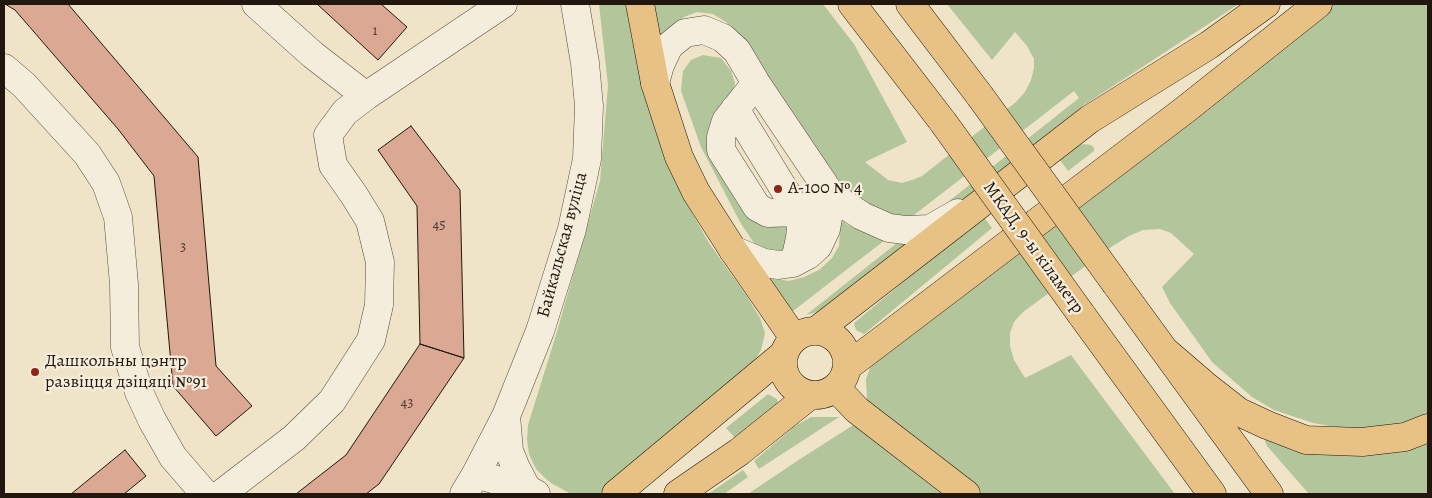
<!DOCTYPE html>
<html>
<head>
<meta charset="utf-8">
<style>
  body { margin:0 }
  #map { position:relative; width:1432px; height:498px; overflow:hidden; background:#efe4c8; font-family:Alegreya,serif }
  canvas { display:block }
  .frame { position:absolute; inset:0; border:5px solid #22170e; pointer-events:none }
</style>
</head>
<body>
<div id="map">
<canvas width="1432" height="498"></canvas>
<div class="frame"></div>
</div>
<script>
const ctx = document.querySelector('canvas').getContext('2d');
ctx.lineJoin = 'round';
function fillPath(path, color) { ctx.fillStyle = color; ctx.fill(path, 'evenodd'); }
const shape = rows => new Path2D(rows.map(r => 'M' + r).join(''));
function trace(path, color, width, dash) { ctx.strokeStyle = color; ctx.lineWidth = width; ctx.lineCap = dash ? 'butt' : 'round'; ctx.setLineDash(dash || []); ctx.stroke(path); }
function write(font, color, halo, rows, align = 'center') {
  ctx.font = font + ' Alegreya,serif'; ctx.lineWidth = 4.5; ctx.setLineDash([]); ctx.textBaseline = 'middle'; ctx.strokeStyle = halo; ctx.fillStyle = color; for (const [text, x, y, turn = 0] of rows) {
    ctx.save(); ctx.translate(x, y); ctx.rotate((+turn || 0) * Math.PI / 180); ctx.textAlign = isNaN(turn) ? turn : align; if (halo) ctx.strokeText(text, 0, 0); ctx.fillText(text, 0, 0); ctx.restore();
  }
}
const green = shape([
  [599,4,630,4,660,143,684,199,709,243,746,295,760,318,765,333,761,350,751,367,604,494,571,494,551,483,543,476,536,469,529,454,527,440,528,425,556,335,600,181,608,85],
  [650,4,823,4,854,44,907,142,865,162,888,180,902,183,912,180,922,176,1016,102,1025,92,1031,80,1034,68,1034,59,1027,46,1015,32,992,60,947,4,1239,4,1084,105,946,215,924,221,1079,98,1074,91,905,222,870,205,854,195,842,184,828,166,726,22,713,14,697,12,684,17,672,28,660,44],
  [1332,4,1428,4,1428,419,1409,425,1346,429,1313,423,1274,410,1252,397,1212,362,1170,303,1162,287,1194,254,1171,233,1160,229,1143,230,1129,236,1114,245,1023,312,1014,322,1010,333,1010,346,1014,360,1025,378,1071,355,1175,494,982,494,883,418,872,408,867,400,866,379,870,368,879,357,1090,196],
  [703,55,721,58,731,71,735,83,733,95,713,154,737,203,754,215,791,226,789,245,780,252,768,252,756,246,740,222,701,147,681,91,683,71,691,60],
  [1083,144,1091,145,1094,148,1094,151,1068,171,1060,160,1078,146],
  [983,216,992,228,864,334,856,330,854,323],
  [839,218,848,225,868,233,889,237,793,311,785,307,767,277,775,279,789,281,804,277,819,270,832,258,839,246,840,229,837,222],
  [915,238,828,305,818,312,806,315,902,239],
  [768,394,777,399,778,402,776,405,736,439,726,428],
  [811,417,839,417,759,469,754,461,795,426],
  [858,422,951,494,748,494,797,461],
  [1264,438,1428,442,1428,494,1309,494,1267,446],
  [743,470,748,477,724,494,708,494]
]);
const building = shape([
  [5,4,68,4,198,157,216,366,252,406,216,436,173,386,154,176,118,129,15,10,5,4],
  [317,4,381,4,407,27,378,60,317,4],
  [411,126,460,190,464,358,420,344,417,206,378,150,411,126],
  [420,344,464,358,379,484,366,494,296,494,346,455,420,344],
  [125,450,146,476,124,494,71,494,125,450]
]);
const minor = shape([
  [256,4,313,55,366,96],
  [4,68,24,85,87,154,106,183,118,217,124,284,125,347,139,392,152,420,173,457,205,494],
  [655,83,660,65,669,46,685,33,704,30,723,38,737,51,756,83,832,196,862,216,889,228,905,230,930,229,958,213],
  [756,83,726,121,721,137,721,150,757,207,768,213,798,212,832,196],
  [735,109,798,212,801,227,800,238,797,252,793,263],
  [733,250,764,263,779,265,793,263,808,255,818,246,826,229,832,196],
  [506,416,509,451,516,468,527,489],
  [476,474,527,489,536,494],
  [221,494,294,438,332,401,371,340,379,305,380,262,370,221,354,195,333,165,328,135,345,112,366,96,503,4],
  [464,494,476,474,506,416,540,331,572,229,587,159,589,106,585,63,575,4]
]);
const major = shape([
  '783 363a32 32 0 1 1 64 0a32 32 0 1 1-64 0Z',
  [816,331,1090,119,1209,45,1266,4],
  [848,366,1186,109,1318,4],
  [616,494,784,354],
  [678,494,739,452,809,396]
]);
const highway = shape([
  [640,4,655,83,679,157,696,192,733,250,794,338],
  [852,4,943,122],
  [910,4,980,96],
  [1116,284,1269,494],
  [1081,314,1212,494],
  [1164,350,1207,387,1239,412,1267,425,1306,440,1362,442,1405,437,1428,428],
  [836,388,857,410,966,494]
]);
const highwayBridge = shape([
  [980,96,1116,284],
  [943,122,1081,314]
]);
const markers = [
  [778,189,5,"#8f2418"],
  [35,372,5,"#8f2418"]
];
const numberNames = [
  ["1",375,31],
  ["45",439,225],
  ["3",183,247],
  ["43",407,403]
];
const poiNames = [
  ["А-100 № 4",788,189],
  ["Дашкольны цэнтр",45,362],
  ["развіцця дзіцяці №91",45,383]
];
const streetNames = [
  ["Байкальская вуліца",563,245,-75],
  ["МКАД, 9-ы кіламетр",1033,248,54]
];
fillPath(green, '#b2c59b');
fillPath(building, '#dba894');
trace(building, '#22170e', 1);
trace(minor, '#554a3c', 29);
trace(major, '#22170e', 29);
trace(highway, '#22170e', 29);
trace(minor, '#f5eddb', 28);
trace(major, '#e8c284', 28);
trace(highway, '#e8c284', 28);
trace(highwayBridge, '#22170e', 29, []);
trace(highwayBridge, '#e8c284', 28);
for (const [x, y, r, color] of markers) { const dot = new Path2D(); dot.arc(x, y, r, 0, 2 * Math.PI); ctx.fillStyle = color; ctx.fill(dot); trace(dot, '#f5eddb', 2); }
write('15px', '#503b30', null, numberNames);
write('18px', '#22170e', '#f5eddb', poiNames, 'left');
write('18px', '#22170e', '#f5eddb', streetNames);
</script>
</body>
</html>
